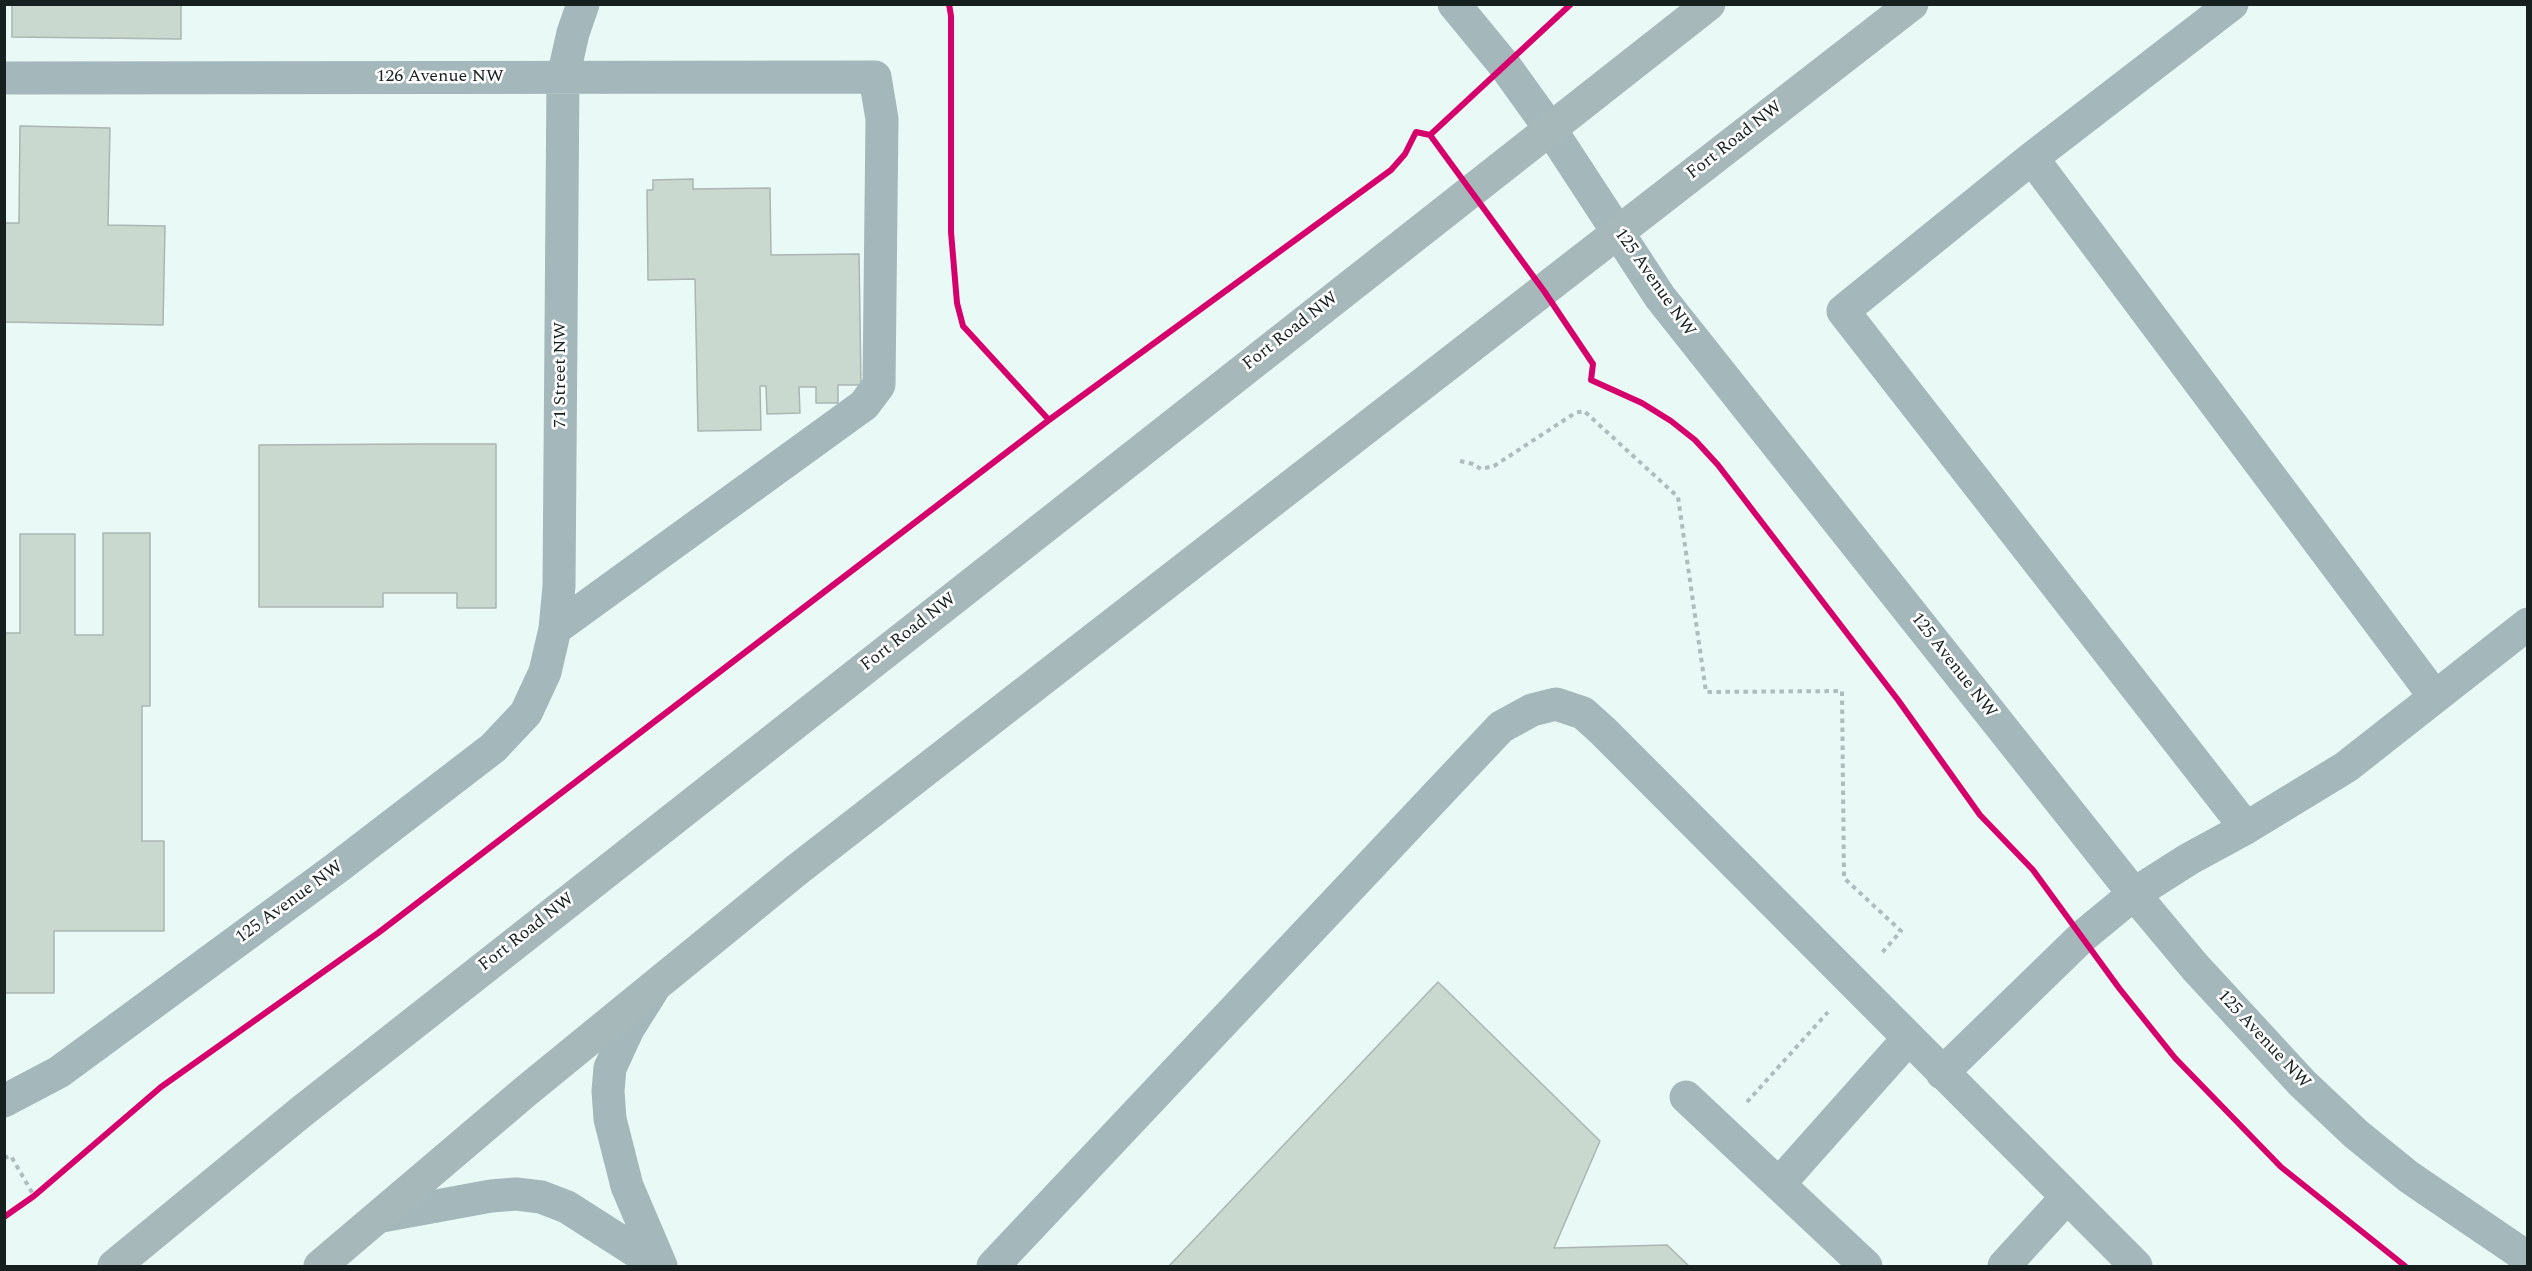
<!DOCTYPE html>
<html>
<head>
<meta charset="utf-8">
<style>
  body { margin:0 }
  #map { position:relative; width:2532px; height:1271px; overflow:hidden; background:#e9f9f6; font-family:Spectral,serif }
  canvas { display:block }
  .frame { position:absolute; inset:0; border:6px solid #16211f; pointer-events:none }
</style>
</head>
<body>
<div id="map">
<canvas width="2532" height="1271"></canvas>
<div class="frame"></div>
</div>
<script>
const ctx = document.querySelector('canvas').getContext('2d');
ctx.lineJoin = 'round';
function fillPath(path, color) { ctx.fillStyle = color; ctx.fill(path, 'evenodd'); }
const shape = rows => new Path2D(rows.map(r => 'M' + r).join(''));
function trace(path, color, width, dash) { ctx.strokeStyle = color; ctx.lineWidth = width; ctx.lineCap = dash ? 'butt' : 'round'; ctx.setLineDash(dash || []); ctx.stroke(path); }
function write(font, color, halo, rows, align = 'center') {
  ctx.font = font + ' Spectral,serif'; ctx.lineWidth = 5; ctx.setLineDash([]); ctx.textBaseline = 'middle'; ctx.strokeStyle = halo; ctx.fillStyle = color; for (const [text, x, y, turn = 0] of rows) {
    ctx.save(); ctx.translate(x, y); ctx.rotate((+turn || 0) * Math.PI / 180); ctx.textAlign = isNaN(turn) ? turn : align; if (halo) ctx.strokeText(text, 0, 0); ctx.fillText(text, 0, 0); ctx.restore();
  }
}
const building = shape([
  [12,4,181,4,181,39,12,37,12,4],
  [20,126,110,128,108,225,165,226,163,325,4,322,5,223,19,223,20,126],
  [693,179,693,189,770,188,771,255,859,254,861,385,838,385,838,403,816,403,816,387,799,387,800,413,767,414,766,386,760,386,761,430,698,431,695,279,648,280,647,190,653,190,653,180,693,179],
  [418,444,496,444,496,608,457,608,457,593,383,593,383,607,259,607,259,445,418,444],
  [103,533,150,533,150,706,142,706,142,841,164,841,164,931,54,931,54,993,4,993,4,633,20,633,20,534,75,534,75,635,103,635,103,533],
  [1438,982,1600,1141,1554,1248,1667,1245,1689,1266,1169,1266,1438,982]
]);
const path = shape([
  [1460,461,1473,464,1481,469,1494,466,1575,413,1584,411,1678,497,1706,692,1842,691,1844,878,1901,931,1880,955],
  [1747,1102,1828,1012],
  [4,1158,11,1156,34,1196]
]);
const minor = shape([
  [1454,4,1505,66,1551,130,1660,297,2134,894,2195,967,2302,1083,2356,1134,2409,1177,2528,1258],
  [2232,4,2032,158,1843,311,2246,828],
  [4,78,875,77,882,119,879,385,864,405,555,629],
  [2032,158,2435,697],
  [652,991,628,1029,610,1068,608,1091,610,1119,627,1186,661,1266],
  [1942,1073,2083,936,2134,894,2189,859,2246,828,2346,767,2528,624],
  [1686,1097,1866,1266],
  [4,1101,59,1072,338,867,493,748,526,713,545,672,555,629,559,586,563,77,573,33,583,4],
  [1779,1184,1908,1039],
  [382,1216,491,1196,516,1194,541,1197,567,1207,659,1266],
  [993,1266,1501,727,1532,710,1556,704,1583,713,1603,731,2136,1266],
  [2004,1266,2067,1197]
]);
const major = shape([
  [114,1266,301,1112,1709,4],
  [320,1266,526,1091,798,869,1912,4]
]);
const cycleway = shape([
  [949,4,951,16,951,232,957,303,963,326,1049,420],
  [1430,135,1571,4],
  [4,1217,34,1196,161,1087,378,933,1049,420,1391,170,1405,154,1416,132,1430,135,1544,291,1593,364,1591,380,1642,403,1671,421,1695,440,1718,465,1898,700,1980,815,2033,870,2119,988,2175,1058,2281,1167,2405,1266]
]);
const streetNames = [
  ["126 Avenue NW",440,77],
  ["Fort Road NW",1735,141,-38],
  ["125 Avenue NW",1654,283,55],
  ["Fort Road NW",1291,332,-38],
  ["71 Street NW",561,375,-90],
  ["Fort Road NW",909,633,-38],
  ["125 Avenue NW",1953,666,52],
  ["125 Avenue NW",290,903,-36],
  ["Fort Road NW",527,933,-38],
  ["125 Avenue NW",2263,1040,47]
];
fillPath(building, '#c9d9d0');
trace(building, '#abb5b1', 1.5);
trace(path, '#adbcbc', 4, [4.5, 4.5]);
trace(minor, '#a4b7ba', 33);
trace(major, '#a7b8ba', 33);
trace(cycleway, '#d6006c', 6);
write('18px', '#16211f', '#fff', streetNames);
</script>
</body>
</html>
